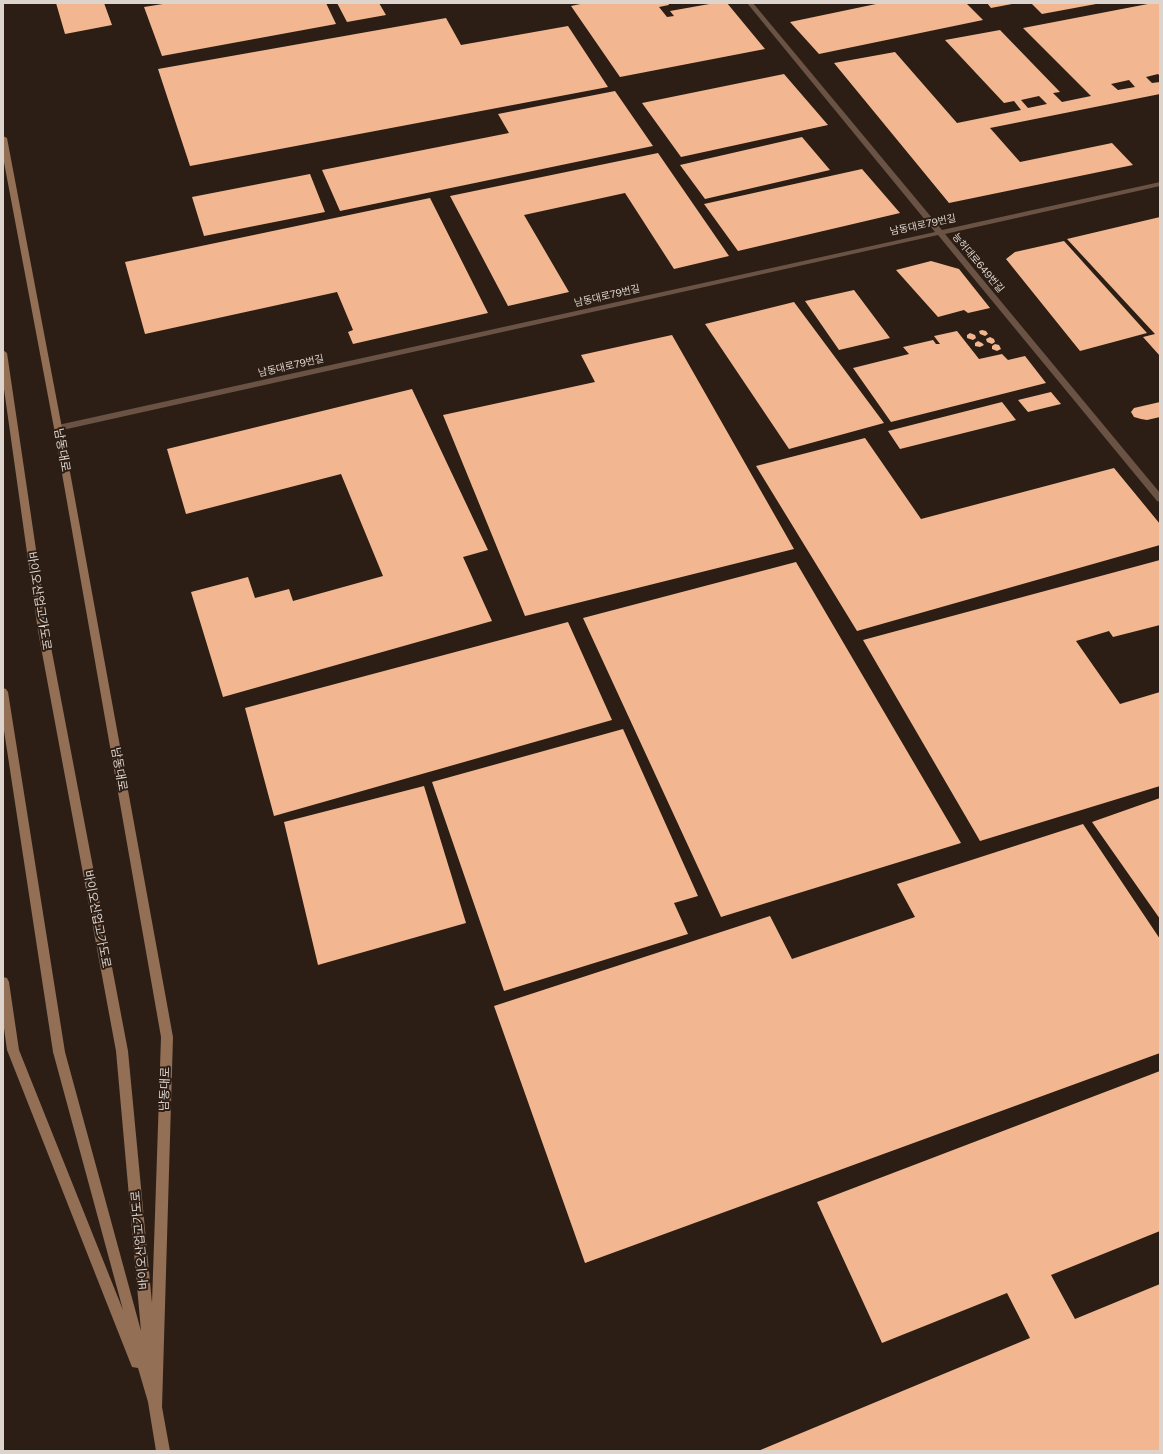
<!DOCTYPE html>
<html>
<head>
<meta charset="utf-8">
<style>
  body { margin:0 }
  #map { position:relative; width:1163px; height:1454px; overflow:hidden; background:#2c1e15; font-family:"Public Sans",sans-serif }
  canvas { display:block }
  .frame { position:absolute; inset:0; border:4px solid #ddd4cd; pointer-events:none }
</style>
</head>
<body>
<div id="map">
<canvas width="1163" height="1454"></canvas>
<div class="frame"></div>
</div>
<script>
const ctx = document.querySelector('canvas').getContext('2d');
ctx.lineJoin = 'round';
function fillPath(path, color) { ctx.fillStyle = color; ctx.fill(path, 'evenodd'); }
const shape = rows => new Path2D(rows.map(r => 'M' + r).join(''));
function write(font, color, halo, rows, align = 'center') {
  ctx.font = font + ' "Public Sans","Noto Sans KR",sans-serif'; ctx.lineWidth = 4; ctx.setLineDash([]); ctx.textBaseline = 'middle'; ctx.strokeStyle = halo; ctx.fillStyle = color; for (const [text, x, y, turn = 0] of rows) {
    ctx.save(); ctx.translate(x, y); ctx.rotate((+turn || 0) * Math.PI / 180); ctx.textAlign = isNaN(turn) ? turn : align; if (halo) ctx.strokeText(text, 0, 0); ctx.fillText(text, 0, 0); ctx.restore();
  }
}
const building = shape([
  [56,3,104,3,112,25,65,34],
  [169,3,326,3,336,24,162,56,144,7],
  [337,3,379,3,386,15,347,22],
  [585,3,668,3,669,5,659,7,667,17,674,16,670,11,715,3,727,3,765,49,620,77,571,6],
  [875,3,966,3,983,20,819,54,790,22,876,4],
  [987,3,1012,3,1012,4,991,8],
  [1031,3,1096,3,1096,4,1042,14],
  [1153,3,1160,3,1160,76,1158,74,1146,77,1152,83,1160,82,1160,94,990,128,1020,162,1112,143,1133,165,949,203,834,63,895,52,957,123,1021,110,1014,101,1004,103,945,40,1000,30,1060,92,1053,93,1062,102,1091,96,1023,28],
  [1129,80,1135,87,1118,90,1111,84],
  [1039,96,1047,104,1028,108,1021,100],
  [446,18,461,45,568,26,608,87,190,166,158,69],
  [784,74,828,125,681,157,642,103],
  [615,91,653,146,340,211,322,170,509,133,498,114],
  [802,137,830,170,705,199,680,165],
  [658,153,729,256,674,269,625,193,524,215,569,292,508,306,450,196],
  [862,169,900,213,738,251,704,204],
  [310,174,325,212,204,236,192,197],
  [430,198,488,313,353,344,348,332,353,330,337,292,145,334,125,262],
  [1160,217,1160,356,1143,337,1155,334,1067,239],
  [1064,241,1147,333,1080,351,1006,259,1015,252],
  [931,261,959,269,990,308,968,313,964,310,938,317,896,270],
  [854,290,890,338,839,350,805,301],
  [794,302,884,423,789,449,705,324],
  [982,330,986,331,988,334,985,336,980,334,979,331],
  [957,331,979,359,1002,354,1008,360,1025,356,1046,383,891,422,853,368,909,354,903,347,933,340,936,344,940,344,934,336],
  [970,333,975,335,976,338,973,340,967,338,967,335],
  [672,335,794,549,525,616,443,415,595,382,581,355],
  [990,337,994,339,995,342,992,344,987,342,986,339],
  [978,341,982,343,984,345,980,347,975,346,975,343],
  [995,344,999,345,1001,349,997,351,992,349,992,346],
  [412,389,488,550,463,557,492,621,223,697,191,592,248,577,255,598,289,589,293,601,383,576,341,474,186,514,167,449],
  [1051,392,1061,404,1028,412,1018,400],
  [1002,402,1016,420,900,449,888,431],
  [1160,402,1160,417,1147,420,1141,419,1134,417,1131,412,1134,408],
  [865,438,921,519,1114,468,1160,524,1160,545,857,631,756,466],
  [1160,560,1160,625,1113,637,1109,631,1076,641,1120,704,1160,692,1160,786,980,841,863,640],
  [796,562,961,843,721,917,583,618],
  [568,622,612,720,274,816,245,708],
  [623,729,698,896,674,903,688,934,504,991,432,782],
  [424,786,466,923,318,965,284,822],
  [1160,798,1160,919,1092,822],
  [1083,824,1160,939,1160,1053,585,1263,494,1006,770,916,792,959,915,917,897,884],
  [1160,1071,1160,1231,1051,1275,1075,1319,1160,1284,1160,1451,758,1451,1030,1338,1007,1293,882,1343,817,1202]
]);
const minor = shape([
  [747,3,753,3,942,230,1160,182,1160,186,945,234,1160,493,1160,502,1157,501,938,235,58,431,55,430,55,426,58,425,935,232,747,3]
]);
const secondary = shape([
  [3,136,7,138,62,428,173,1037,162,1407,170,1451,156,1451,148,1402,138,1368,132,1367,130,1362,7,1050,3,1021,3,977,7,978,9,982,19,1050,123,1310,53,1052,3,724,3,688,6,689,8,692,65,1052,141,1331,116,1051,38,631,3,382,3,350,7,353,48,631,128,1051,152,1303,161,1037,54,428,3,157,3,136]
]);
const farStreetnames = [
  ["남동대로79번길",923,225,-12],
  ["능허대로649번길",978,263,50],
  ["남동대로79번길",607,296,-13],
  ["남동대로79번길",291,366,-13]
];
const streetNames = [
  ["남동대로",62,450,80],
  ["바이오산업고가도로",39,601,81],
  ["남동대로",119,769,80],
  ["바이오산업고가도로",97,919,79],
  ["남동대로",165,1089,-88],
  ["바이오산업고가도로",140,1240,-95]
];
fillPath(building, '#f2b790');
fillPath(minor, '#6a5344');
fillPath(secondary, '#936f56');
write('10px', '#ddd4cd', '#2c1e15', farStreetnames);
write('12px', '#ddd4cd', '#2c1e15', streetNames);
</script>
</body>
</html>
